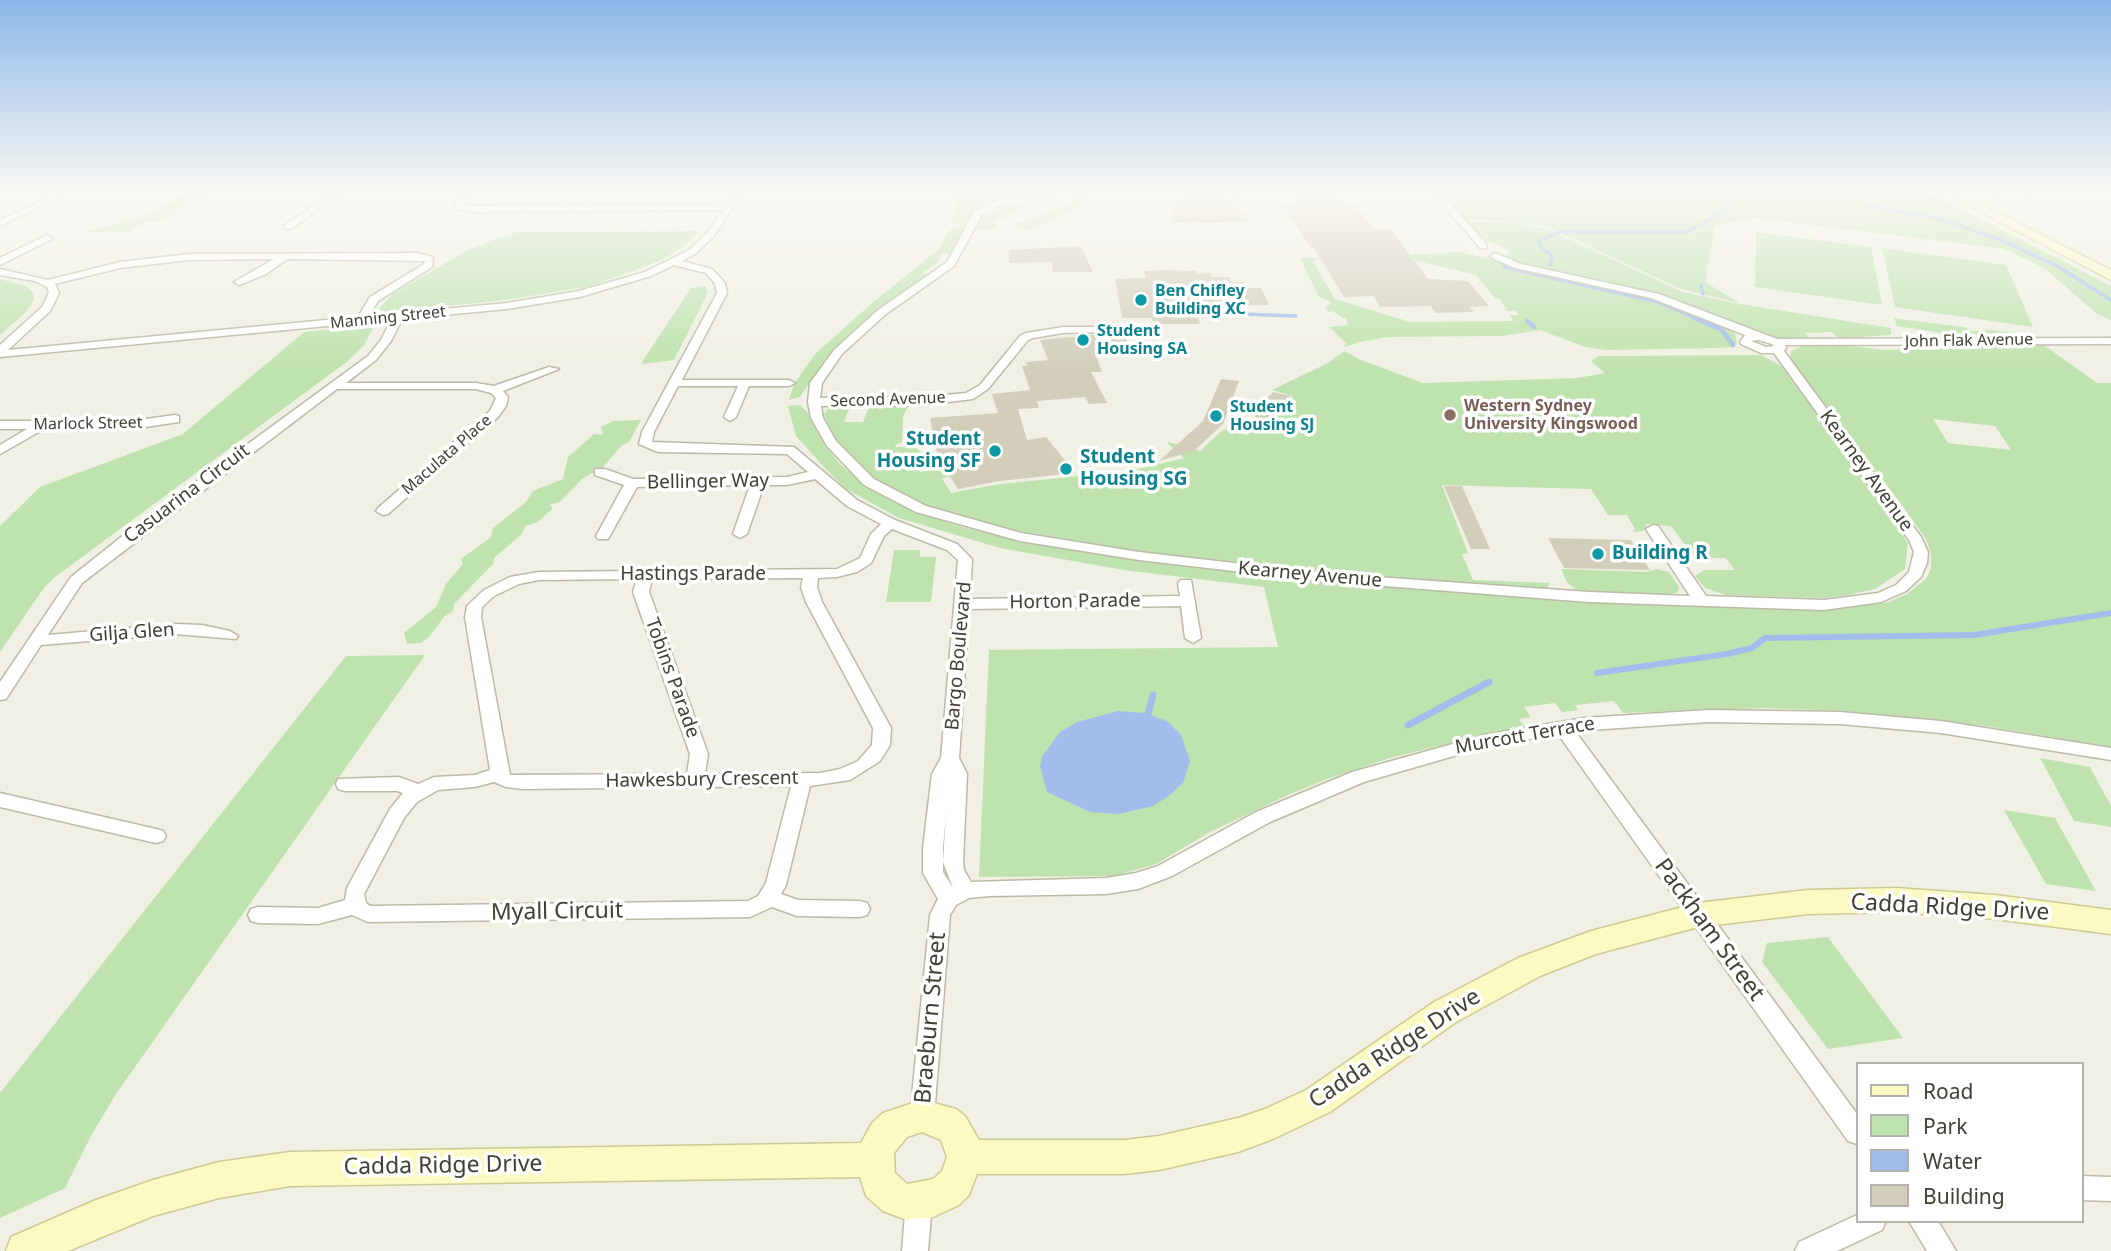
<!DOCTYPE html>
<html>
<head>
<meta charset="utf-8">
<style>
  body { margin:0 }
  #map { position:relative; width:2111px; height:1251px; overflow:hidden; background:#f1f0e4; font-family:"Noto Sans",sans-serif }
  canvas { display:block }
  .legend { position:absolute; left:1856px; top:1062px; width:228px; height:161px; box-sizing:border-box; background:#fff; border:2px solid #b3b3ae; margin:0; padding:9px 12px; list-style:none; font-size:21px; color:#424034 }
  .legend li { display:flex; align-items:center; gap:14px; height:35px }
  .legend b { width:35px; border:2px solid #b3b3ae }
</style>
</head>
<body>
<div id="map">
<canvas width="2111" height="1251"></canvas>
<ul class="legend">
<li><b style="height:9px;background:#fbfac3"></b>Road</li>
<li><b style="height:19px;background:#bfe3ae"></b>Park</li>
<li><b style="height:19px;background:#a2bdeb"></b>Water</li>
<li><b style="height:19px;background:#d2ceba"></b>Building</li>
</ul>
</div>
<script>
const ctx = document.querySelector('canvas').getContext('2d');
ctx.lineJoin = 'round';
function fillPath(path, color) { ctx.fillStyle = color; ctx.fill(path, 'evenodd'); }
const shape = rows => new Path2D(rows.map(r => 'M' + r).join(''));
function trace(path, color, width, dash) { ctx.strokeStyle = color; ctx.lineWidth = width; ctx.lineCap = dash ? 'butt' : 'round'; ctx.setLineDash(dash || []); ctx.stroke(path); }
function write(font, color, halo, rows, align = 'center') {
  ctx.font = font + ' "Noto Sans",sans-serif'; ctx.lineWidth = 7; ctx.setLineDash([]); ctx.textBaseline = 'middle'; ctx.strokeStyle = halo; ctx.fillStyle = color; for (const [text, x, y, turn = 0] of rows) {
    ctx.save(); ctx.translate(x, y); ctx.rotate((+turn || 0) * Math.PI / 180); ctx.textAlign = isNaN(turn) ? turn : align; if (halo) ctx.strokeText(text, 0, 0); ctx.fillText(text, 0, 0); ctx.restore();
  }
}
const green = shape([
  [186,193,210,193,158,222,145,222,128,232,86,232,140,217],
  [957,193,1018,193,981,203,986,205,970,215,966,224,951,224],
  [1037,193,1058,193,990,223,998,224,996,228,982,230,975,227,980,216,989,216,999,209,1031,200],
  [1078,193,1092,193,1086,202,1077,209,1029,229,1034,231,1015,226,1014,222,1022,223,1066,206,1076,199],
  [1442,193,1931,193,2111,286,2111,320,2097,314,2044,268,2004,249,1756,218,1715,226,1705,282,1739,303,1681,289,1547,227,1511,221,1466,220],
  [1467,222,1511,222,1545,228,1683,292,1740,304,1891,328,1891,335,1839,338,1831,332,1805,333,1812,340,1782,340,1764,336,1659,295,1512,261,1507,257,1508,250,1481,238],
  [960,225,966,225,952,253,943,253,937,263,922,273,929,275,900,293,848,336,825,359,800,397,789,400,794,384,816,353,871,304,938,250,950,230],
  [699,231,688,243,662,260,591,286,506,300,386,312,379,309,391,295,466,251,515,232],
  [1756,232,1871,247,1882,305,1755,287],
  [1882,248,2006,265,2033,327,1895,307],
  [1459,252,1656,299,1727,328,1735,334,1737,343,1733,347,1719,348,1606,350,1585,347,1540,330,1502,336,1388,337,1359,342,1345,347,1344,345,1347,344,1329,327,1347,325,1347,320,1332,311,1328,312,1325,307,1332,302,1319,297,1300,258,1322,258,1313,261,1335,299,1410,322,1513,321,1510,315,1519,315,1516,311,1507,311,1500,299,1495,298,1476,275,1417,261,1410,255],
  [0,279,26,286,33,293,34,300,26,312,0,335],
  [705,286,708,292,705,299,674,360,643,364,642,362,691,288],
  [1894,318,1969,328,1967,329,1970,331,1991,330,2023,334,1954,335,1897,326],
  [366,326,373,329,364,345,348,361,55,577,43,589,0,652,0,526,40,487,183,434,304,332],
  [2041,343,2097,383,2111,383,2111,747,1986,726,1845,711,1764,708,1623,713,1614,701,1575,705,1578,710,1562,712,1555,703,1524,707,1531,717,1519,719,1524,726,1393,757,1327,779,1288,795,1210,832,1156,864,1114,876,979,877,989,650,1278,647,1264,587,1124,570,1000,548,899,518,846,489,824,467,796,436,788,406,800,405,807,412,823,443,839,463,858,480,886,498,913,511,958,526,1007,538,1139,560,1296,578,1640,604,1839,609,1889,602,1907,594,1926,579,1931,569,1931,553,1926,539,1904,508,1790,358,1791,351,1803,346,1850,346,1885,350,1936,347,1932,345],
  [1933,419,1995,426,2011,450,1948,443],
  [1344,351,1361,360,1423,383,1578,378,1605,373,1591,361,1599,356,1761,355,1781,366,1889,513,1908,544,1905,569,1875,589,1847,595,1824,598,1726,595,1705,588,1695,576,1704,570,1735,570,1726,558,1695,558,1671,526,1645,524,1647,527,1643,531,1632,532,1635,529,1627,515,1608,515,1591,489,1442,485,1468,553,1462,554,1473,580,1550,583,1547,588,1359,576,1146,553,997,527,917,503,883,485,864,471,834,437,824,415,828,408,847,405,850,406,844,422,863,422,869,406,909,405,903,416,902,442,895,445,896,447,914,447,921,452,931,450,936,454,914,459,920,472,976,463,982,471,942,478,951,493,1000,484,1130,471,1184,458,1167,443,1169,442,1200,451,1224,429,1247,435,1251,428,1274,431,1279,410,1293,396,1272,390,1328,363],
  [641,420,629,442,622,445,603,467,582,479,560,502,549,505,553,508,538,522,525,526,522,534,494,558,494,563,454,604,453,611,444,617,429,637,421,643,407,644,404,633,436,607,446,584,463,564,461,559,491,537,493,528,526,502,533,491,563,479,568,457,594,434,603,435,601,427,613,421],
  [894,550,920,550,920,557,936,557,931,602,886,602],
  [1561,569,1647,572,1656,569,1669,572,1679,587,1677,593,1658,595,1576,590,1567,582],
  [425,655,116,1094,92,1134,65,1188,0,1218,0,1093,346,656],
  [2040,758,2090,767,2111,806,2111,827,2074,821],
  [2004,810,2055,818,2096,891,2046,884],
  [1828,937,1903,1038,1828,1049,1762,962,1767,943]
]);
const water = shape([
  [1118,711,1145,713,1167,721,1181,735,1190,761,1183,783,1170,795,1153,806,1119,814,1090,812,1047,792,1040,766,1042,757,1060,732,1077,722]
]);
const streamFar3 = shape([
  [1867,206,1941,219,2001,240,2059,267,2111,300],
  [1561,232,1686,232,1721,214,1727,205,1729,193],
  [1550,265,1552,256,1541,247,1539,241,1558,233],
  [1504,267,1658,302,1698,319],
  [1701,286,1703,294],
  [1244,314,1296,316]
]);
const streamFar2 = shape([
  [1694,318,1722,330,1733,345],
  [1527,321,1534,327]
]);
const streamFar1 = shape([
  [1597,673,1727,654,1752,648,1765,638,1974,635,2111,613]
]);
const stream = shape([
  [1147,719,1153,695],
  [1408,725,1489,682]
]);
const building = shape([
  [1297,193,1335,193,1341,201,1355,205,1374,229,1391,229,1428,279,1468,281,1489,306,1469,307,1474,312,1435,313,1431,306,1380,307,1374,296,1344,297,1314,248,1311,248,1284,206,1300,198],
  [1239,198,1238,209,1250,222,1171,223,1175,207,1172,199],
  [1081,246,1093,272,1053,272,1052,262,1009,263,1009,250],
  [1162,270,1196,271,1197,274,1210,273,1212,277,1230,277,1232,283,1245,282,1247,288,1261,288,1269,305,1210,306,1214,318,1198,318,1200,324,1154,324,1152,318,1122,318,1115,279,1146,278,1144,271],
  [1123,332,1130,348,1094,350,1102,372,1091,372,1107,403,1089,404,1085,397,1037,401,1039,408,1018,409,1027,440,1046,437,1075,473,1000,481,958,489,938,458,930,418,998,413,992,394,1030,390,1022,366,1028,366,1026,362,1048,360,1040,340],
  [1221,379,1239,381,1223,424,1194,451,1159,461,1203,421],
  [1273,392,1291,396,1278,409,1272,430,1251,427,1259,406],
  [1444,486,1462,486,1490,549,1471,549],
  [1548,538,1631,540,1650,570,1564,568]
]);
const street = shape([
  [57,193,67,193,0,226,0,220,57,193],
  [333,193,342,193,291,229,285,229,285,225,333,193],
  [465,193,474,193,463,205,476,206,726,204,734,193,742,193,715,235,695,254,682,261,712,269,725,283,727,293,682,380,789,380,795,383,789,386,749,386,736,417,730,421,724,417,738,386,678,386,654,432,652,442,794,447,857,500,895,520,957,544,972,559,970,599,1180,596,1178,583,1181,580,1191,580,1201,638,1193,643,1185,638,1181,606,969,609,959,758,967,774,963,862,964,870,971,882,1106,878,1136,873,1158,866,1256,812,1352,772,1485,735,1584,718,1708,710,1840,712,1941,721,2111,748,2111,760,1941,733,1840,724,1708,722,1575,731,1857,1114,1857,1144,1848,1141,1558,734,1485,747,1364,782,1270,822,1172,876,1138,889,1106,894,989,896,969,898,956,905,950,915,934,1116,931,1124,922,1127,913,1124,910,1116,930,915,938,899,923,873,923,848,932,774,941,758,958,560,947,550,892,529,884,536,871,563,857,572,837,577,818,578,817,587,822,602,891,728,890,745,880,761,850,780,810,786,786,885,781,894,798,900,860,901,867,903,870,909,867,915,860,917,797,916,772,907,750,917,368,922,352,915,318,924,258,923,251,921,248,915,251,909,258,907,318,908,345,900,347,888,390,809,403,793,397,791,345,791,338,789,336,784,338,779,399,777,418,784,434,777,475,775,490,770,465,617,467,606,484,590,510,577,539,572,837,569,860,558,871,534,881,524,847,506,815,479,787,485,764,485,747,534,740,538,733,534,750,485,637,487,608,539,598,539,596,536,624,485,595,475,595,469,605,469,633,479,787,477,808,472,787,454,658,452,639,444,642,432,717,293,715,284,706,273,674,265,651,276,580,297,507,309,402,319,391,341,376,360,346,383,476,383,494,386,549,367,559,369,503,391,508,397,506,406,498,417,388,514,383,515,376,511,378,508,490,411,496,398,491,393,476,389,337,389,82,583,48,635,175,624,202,625,230,631,238,636,236,639,175,634,41,645,6,699,0,700,0,682,71,577,125,534,368,356,381,340,391,320,0,357,0,345,42,307,49,293,47,287,35,281,0,275,0,269,48,280,120,262,189,254,417,253,433,257,432,267,378,301,369,316,507,303,579,291,645,272,689,250,709,231,723,210,476,212,456,209,455,202,465,193],
  [274,259,234,282,239,285,266,274,287,259,425,261,424,264,370,297,358,317,8,350,50,311,59,293,55,284,120,268,189,260,274,259],
  [803,578,801,587,806,602,873,728,872,745,858,761,840,769,820,773,705,774,708,754,649,592,652,579,803,578],
  [637,579,633,592,690,754,687,774,510,775,481,617,482,607,494,596,519,584,539,580,637,579],
  [494,782,506,787,522,789,791,786,766,883,758,896,748,901,370,906,366,903,364,894,404,818,417,802,438,790,475,787,494,782],
  [946,813,943,862,953,888,943,872,943,848,946,813],
  [1019,193,1028,193,1020,201,999,206,981,216,954,266,886,314,842,354,822,383,820,398,923,397,966,393,980,385,1020,336,1026,333,1063,327,1104,327,1109,330,1108,332,1063,333,1033,338,1028,340,988,389,973,399,923,405,821,406,823,418,836,441,874,479,926,506,1021,533,1139,552,1320,573,1589,592,1690,596,1646,529,1653,525,1658,526,1706,596,1824,600,1878,593,1896,585,1909,572,1914,552,1909,540,1774,353,1761,353,1741,344,1740,342,1745,335,1651,298,1515,268,1492,258,1490,256,1495,253,1521,264,1659,294,1777,339,2111,338,2111,344,1785,345,1786,348,1784,351,1921,537,1928,552,1927,563,1921,577,1906,591,1881,602,1824,610,1589,602,1320,581,1139,560,1020,541,916,512,864,485,827,446,811,418,808,402,810,383,834,350,878,310,947,262,974,212,993,202,1014,197,1019,193],
  [1759,340,1772,344,1774,346,1766,347,1751,341,1759,340],
  [1433,193,1441,193,1486,244,1486,248,1480,248,1433,193],
  [1962,196,2111,197,2111,203,1959,201,1958,199,1962,196],
  [47,235,52,238,50,240,0,265,0,258,47,235],
  [175,415,179,416,179,422,132,429,44,429,0,454,0,445,27,429,0,429,0,421,132,421,175,415],
  [0,793,156,829,163,831,166,836,163,841,156,843,0,807,0,793],
  [2081,1176,2111,1177,2111,1201,2081,1200,2081,1176],
  [919,1189,928,1193,932,1202,928,1251,902,1251,906,1202,910,1193,919,1189],
  [1857,1215,1857,1221,1886,1221,1882,1230,1837,1251,1795,1251,1799,1242,1857,1215],
  [1909,1221,1938,1221,1956,1251,1927,1251,1909,1221]
]);
const secondary = shape([
  [1944,193,1959,193,2111,270,2111,280,1944,193],
  [1896,888,1995,895,2111,910,2111,934,1995,919,1896,912,1808,914,1698,927,1596,954,1540,976,1456,1022,1330,1112,1273,1139,1238,1152,1159,1170,1124,1174,977,1174,969,1195,959,1205,933,1217,907,1220,883,1211,866,1196,860,1177,290,1186,219,1198,153,1216,68,1251,6,1251,11,1237,96,1200,153,1180,219,1162,290,1152,861,1143,872,1123,883,1113,922,1100,956,1109,965,1116,979,1140,1124,1140,1159,1136,1238,1118,1265,1109,1306,1090,1434,1002,1518,958,1591,931,1698,903,1808,890,1896,888],
  [922,1132,941,1140,947,1157,942,1171,933,1179,907,1184,895,1173,894,1153,907,1137,922,1132]
]);
const markers = [
  [1141,300,7,"#0f9aa8"],
  [1083,340,7,"#0f9aa8"],
  [1450,415,7,"#8d6e63"],
  [1216,416,7,"#0f9aa8"],
  [995,451,7,"#0f9aa8"],
  [1066,469,7,"#0f9aa8"],
  [1598,554,7,"#0f9aa8"]
];
const farCulturenames = [
  ["Ben Chifley",1155,291],
  ["Building XC",1155,309],
  ["Student",1097,331],
  ["Housing SA",1097,349],
  ["Student",1230,407],
  ["Housing SJ",1230,425]
];
const farStreetnames = [
  ["Manning Street",388,318,-6],
  ["John Flak Avenue",1969,341,-1],
  ["Second Avenue",888,400,-2],
  ["Marlock Street",88,424,-1],
  ["Maculata Place",447,455,-41]
];
const farEducationnames = [
  ["Western Sydney",1464,406],
  ["University Kingswood",1464,424]
];
const cultureNames = [
  ["Student",981,440,"right"],
  ["Housing SF",981,462,"right"],
  ["Student",1080,458],
  ["Housing SG",1080,480],
  ["Building R",1612,554]
];
const streetNames = [
  ["Kearney Avenue",1866,471,54],
  ["Bellinger Way",708,482,-1],
  ["Casuarina Circuit",187,494,-37],
  ["Hastings Parade",693,575],
  ["Kearney Avenue",1310,575,5],
  ["Horton Parade",1075,602,-1],
  ["Gilja Glen",132,633,-4],
  ["Bargo Boulevard",959,656,-85],
  ["Tobins Parade",672,678,70],
  ["Murcott Terrace",1525,736,-10],
  ["Hawkesbury Crescent",702,780,-1]
];
const nearStreetnames = [
  ["Cadda Ridge Drive",1950,908,3],
  ["Myall Circuit",557,912,-1],
  ["Packham Street",1709,930,54],
  ["Braeburn Street",931,1018,-85],
  ["Cadda Ridge Drive",1395,1049,-33],
  ["Cadda Ridge Drive",443,1166,-1]
];
fillPath(green, '#bfe3ae');
fillPath(water, '#a2bdeb');
trace(streamFar3, '#a2bdeb', 3.5);
trace(streamFar2, '#a2bdeb', 4.5);
trace(streamFar1, '#a2bdeb', 6);
trace(stream, '#a2bdeb', 7);
fillPath(building, '#d2ceba');
trace(street, '#bcb9a7', 3);
trace(secondary, '#ccca93', 3);
fillPath(street, '#fff');
fillPath(secondary, '#fbfac3');
const sky = ctx.createLinearGradient(0, 0, 0, 368);
sky.addColorStop(0, '#8cb8e9');
sky.addColorStop(0.52, '#f9f8f3');
sky.addColorStop(1, '#f9f8f300');
ctx.fillStyle = sky;
ctx.fillRect(0, 0, 2111, 368);
for (const [x, y, r, color] of markers) { const dot = new Path2D(); dot.arc(x, y, r, 0, 2 * Math.PI); ctx.fillStyle = color; ctx.fill(dot); trace(dot, '#fff', 2.5); }
write('bold 16px', '#0d838f', '#fff', farCulturenames, 'left');
write('16px', '#424034', '#fff', farStreetnames);
write('bold 16px', '#785e54', '#fff', farEducationnames, 'left');
write('bold 19px', '#0d838f', '#fff', cultureNames, 'left');
write('19px', '#424034', '#fff', streetNames);
write('23px', '#424034', '#fff', nearStreetnames);
</script>
</body>
</html>
